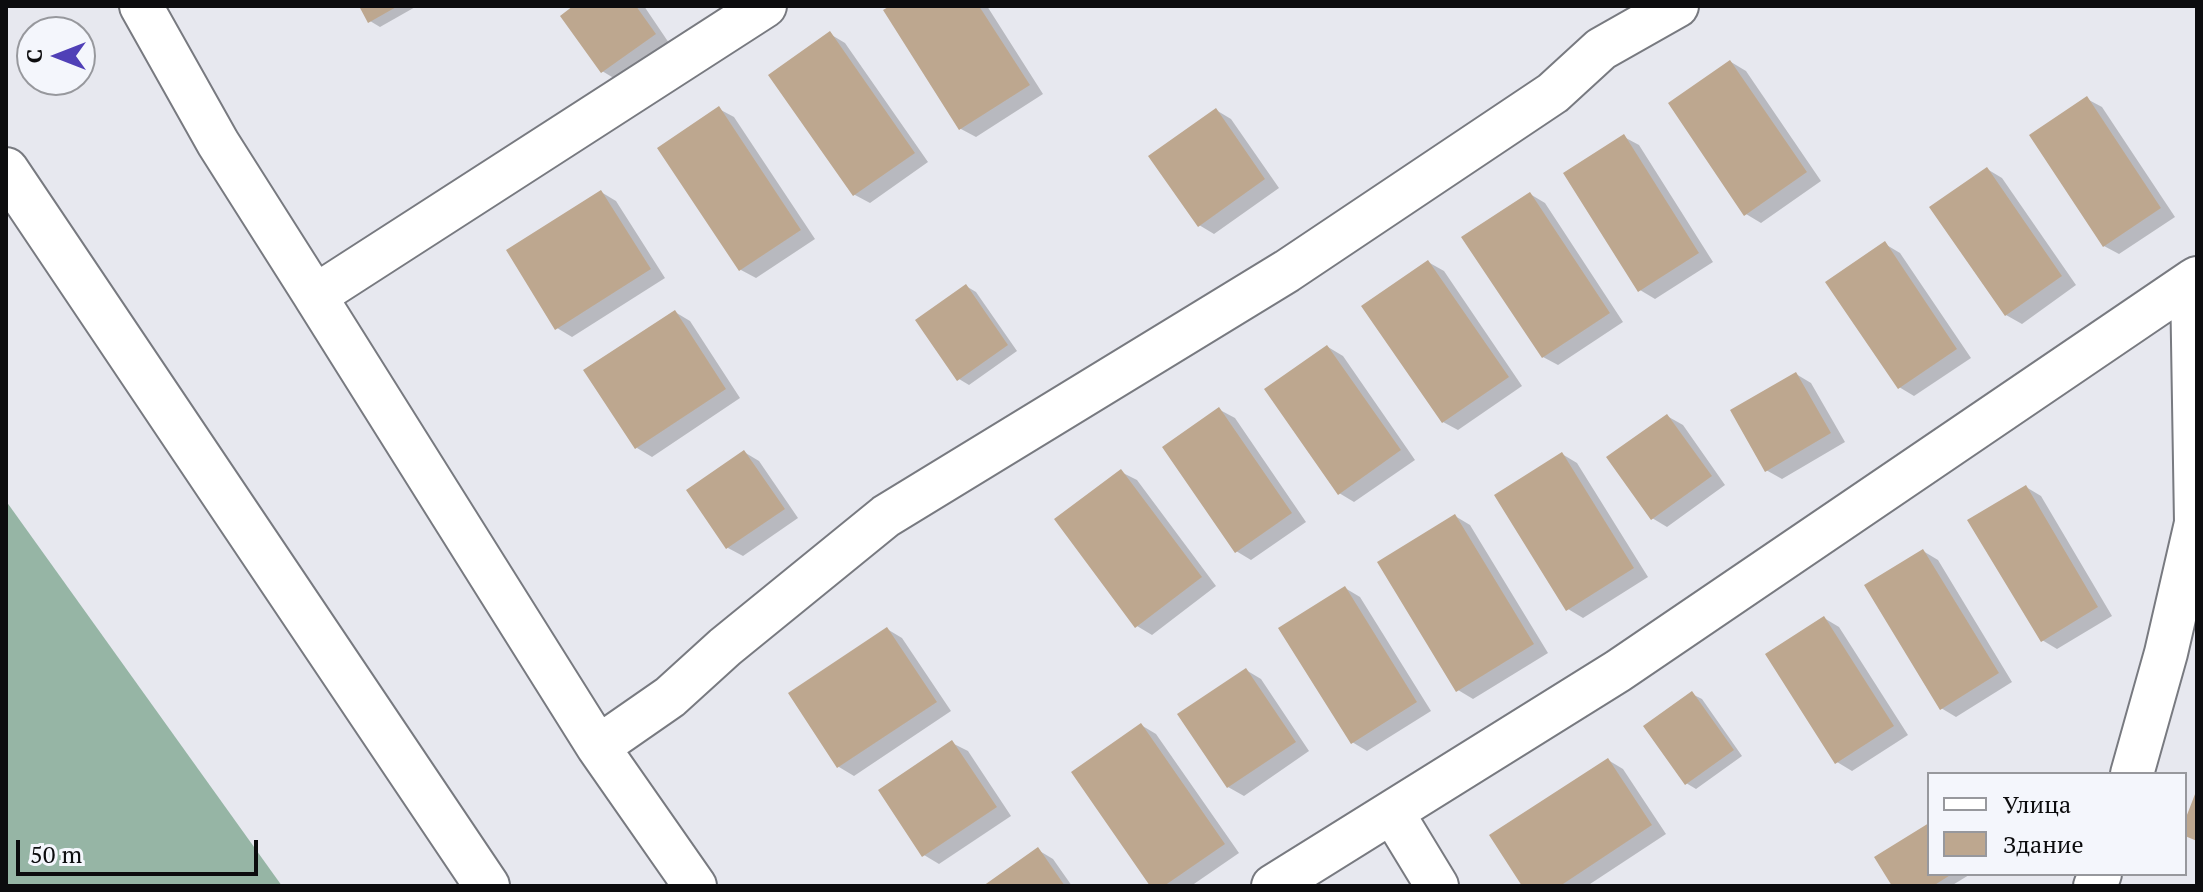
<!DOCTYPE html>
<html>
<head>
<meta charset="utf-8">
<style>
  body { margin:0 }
  #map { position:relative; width:2203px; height:892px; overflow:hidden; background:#e7e8ef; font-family:"PT Serif",serif }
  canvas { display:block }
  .frame { position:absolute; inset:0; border:8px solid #0c0c0e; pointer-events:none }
  .legend { position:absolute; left:1927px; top:772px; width:260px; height:104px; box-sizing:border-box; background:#f4f6fc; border:2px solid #97989d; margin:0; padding:10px 14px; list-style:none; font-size:24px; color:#0c0c0e }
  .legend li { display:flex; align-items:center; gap:16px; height:40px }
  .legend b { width:40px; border:2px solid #97989d }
  .north { position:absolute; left:16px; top:16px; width:80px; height:80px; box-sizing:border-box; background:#f4f6fc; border:2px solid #97989d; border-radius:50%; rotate:270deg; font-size:22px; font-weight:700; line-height:32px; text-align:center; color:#0c0c0e }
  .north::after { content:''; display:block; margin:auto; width:28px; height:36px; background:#5040b7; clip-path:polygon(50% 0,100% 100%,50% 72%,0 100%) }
  .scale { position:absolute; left:16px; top:840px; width:242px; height:36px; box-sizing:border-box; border:4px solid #0c0c0e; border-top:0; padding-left:10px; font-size:24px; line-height:28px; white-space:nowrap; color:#0c0c0e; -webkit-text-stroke:6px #f4f6fc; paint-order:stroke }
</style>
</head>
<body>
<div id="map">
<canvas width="2203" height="892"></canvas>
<div class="frame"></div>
<ul class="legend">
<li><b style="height:10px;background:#fff"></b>Улица</li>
<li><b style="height:22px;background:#bda78f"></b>Здание</li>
</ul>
<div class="north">С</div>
<div class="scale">50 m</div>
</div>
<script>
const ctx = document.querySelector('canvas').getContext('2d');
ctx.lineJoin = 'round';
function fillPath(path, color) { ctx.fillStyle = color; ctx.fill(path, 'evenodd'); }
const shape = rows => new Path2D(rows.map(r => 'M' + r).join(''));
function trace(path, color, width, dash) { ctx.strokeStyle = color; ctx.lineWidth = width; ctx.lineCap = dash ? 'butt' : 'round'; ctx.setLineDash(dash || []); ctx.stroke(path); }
const forest = shape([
  [6,501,282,886,6,886]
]);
const shadow = shape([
  [361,6,417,6,380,27,370,21],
  [577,6,644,6,669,43,617,80,602,71],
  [893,6,987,6,1043,94,976,137,961,129],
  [830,34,845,43,928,162,870,203,855,195],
  [1731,62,1746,71,1821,181,1761,223,1746,214],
  [2087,99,2102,107,2175,217,2119,254,2104,246],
  [719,109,734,117,815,239,756,278,741,270],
  [1216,110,1231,119,1279,188,1214,234,1199,225],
  [1624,137,1639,145,1713,262,1655,299,1640,290],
  [1987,169,2002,178,2076,285,2022,324,2006,315],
  [601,192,616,201,665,278,572,337,557,328],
  [1530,194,1545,203,1623,322,1558,365,1543,357],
  [1885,244,1900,253,1971,358,1914,396,1899,387],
  [1428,262,1444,271,1522,386,1458,430,1443,422],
  [966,286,976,292,1017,351,969,385,959,379],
  [675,312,690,321,740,398,652,457,637,448],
  [1328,347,1343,356,1415,460,1354,502,1339,493],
  [1796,374,1811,383,1845,442,1782,479,1766,470],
  [1220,410,1235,418,1306,522,1251,560,1236,551],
  [1667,416,1683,425,1725,485,1667,527,1652,518],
  [744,452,759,461,798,518,743,556,728,548],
  [1562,454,1577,463,1648,577,1583,618,1568,609],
  [1121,472,1137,480,1216,586,1152,635,1137,626],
  [2026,487,2041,496,2112,616,2057,649,2042,640],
  [1455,516,1470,525,1548,653,1473,699,1458,690],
  [1923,551,1938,560,2012,682,1956,717,1941,708],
  [1345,588,1360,597,1431,711,1367,751,1352,742],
  [1824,618,1839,627,1908,735,1852,771,1837,762],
  [887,629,902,638,951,711,854,776,839,767,791,693],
  [1246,670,1261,679,1309,751,1244,796,1228,787],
  [1692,694,1702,699,1742,756,1696,789,1686,783],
  [1141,725,1156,734,1239,853,1191,886,1153,886],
  [952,743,968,751,1011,816,939,864,924,855],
  [1608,760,1623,769,1666,834,1587,886,1525,886],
  [1929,825,1929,874,1969,875,1951,886,1895,886],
  [1038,850,1053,859,1072,886,986,886]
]);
const building = shape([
  [359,6,398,6,368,23],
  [573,6,636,6,656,34,601,73,560,16],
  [890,6,979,6,1030,85,959,130,883,10],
  [830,31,915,153,853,196,768,75],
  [1730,60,1807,172,1744,216,1668,103],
  [2087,96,2161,208,2103,247,2029,135],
  [719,106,801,230,739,271,657,148],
  [1216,108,1265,179,1198,227,1148,156],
  [1624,134,1699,253,1638,292,1563,173],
  [1987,167,2062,276,2005,316,1929,207],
  [601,190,651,269,555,330,506,250],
  [1530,192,1610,313,1542,358,1461,237],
  [1885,241,1957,349,1898,389,1825,282],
  [1428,260,1509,377,1442,423,1361,306],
  [966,284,1008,345,957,381,915,320],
  [675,310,726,389,635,449,583,370],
  [1327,345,1401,450,1338,495,1264,389],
  [1796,372,1831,433,1765,472,1730,410],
  [1219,407,1292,513,1235,553,1162,447],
  [1667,414,1712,476,1651,520,1606,457],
  [744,450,785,509,726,549,686,490],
  [1562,452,1634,568,1566,611,1494,495],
  [1121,469,1202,577,1135,628,1054,519],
  [2026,485,2098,607,2041,642,1967,520],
  [1455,514,1534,644,1456,692,1377,562],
  [1923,549,1999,673,1940,710,1864,585],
  [1345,586,1417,702,1351,744,1278,628],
  [1824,616,1894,726,1835,764,1765,654],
  [887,627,937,702,837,768,788,693],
  [1246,668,1296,742,1227,788,1177,714],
  [1692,691,1734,750,1685,785,1643,726],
  [1141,723,1225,844,1164,886,1150,886,1071,772],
  [952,740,997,807,922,857,878,790],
  [1608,758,1652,825,1560,886,1522,886,1489,835],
  [2197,789,2197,841,2185,836,2185,820],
  [1929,823,1929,874,1952,874,1933,886,1892,886,1874,857],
  [1038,847,1065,886,983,886]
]);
const minor = shape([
  [141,6,218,143,315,296],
  [598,747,315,296,765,6],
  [2132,774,2166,653,2196,523,2192,281,2197,278],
  [1392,812,1437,886],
  [695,886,598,747,670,697,725,647,886,516,1287,271,1553,93,1601,49,1677,6],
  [1273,886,1618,671,2192,281],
  [2095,886,2100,874]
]);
const major = shape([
  [6,170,487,886]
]);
fillPath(forest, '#96b5a5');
fillPath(shadow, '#0003');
fillPath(building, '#bda78f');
trace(minor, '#787a80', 46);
trace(major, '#787a80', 48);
trace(minor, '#fff', 42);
trace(major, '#fff', 44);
</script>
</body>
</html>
